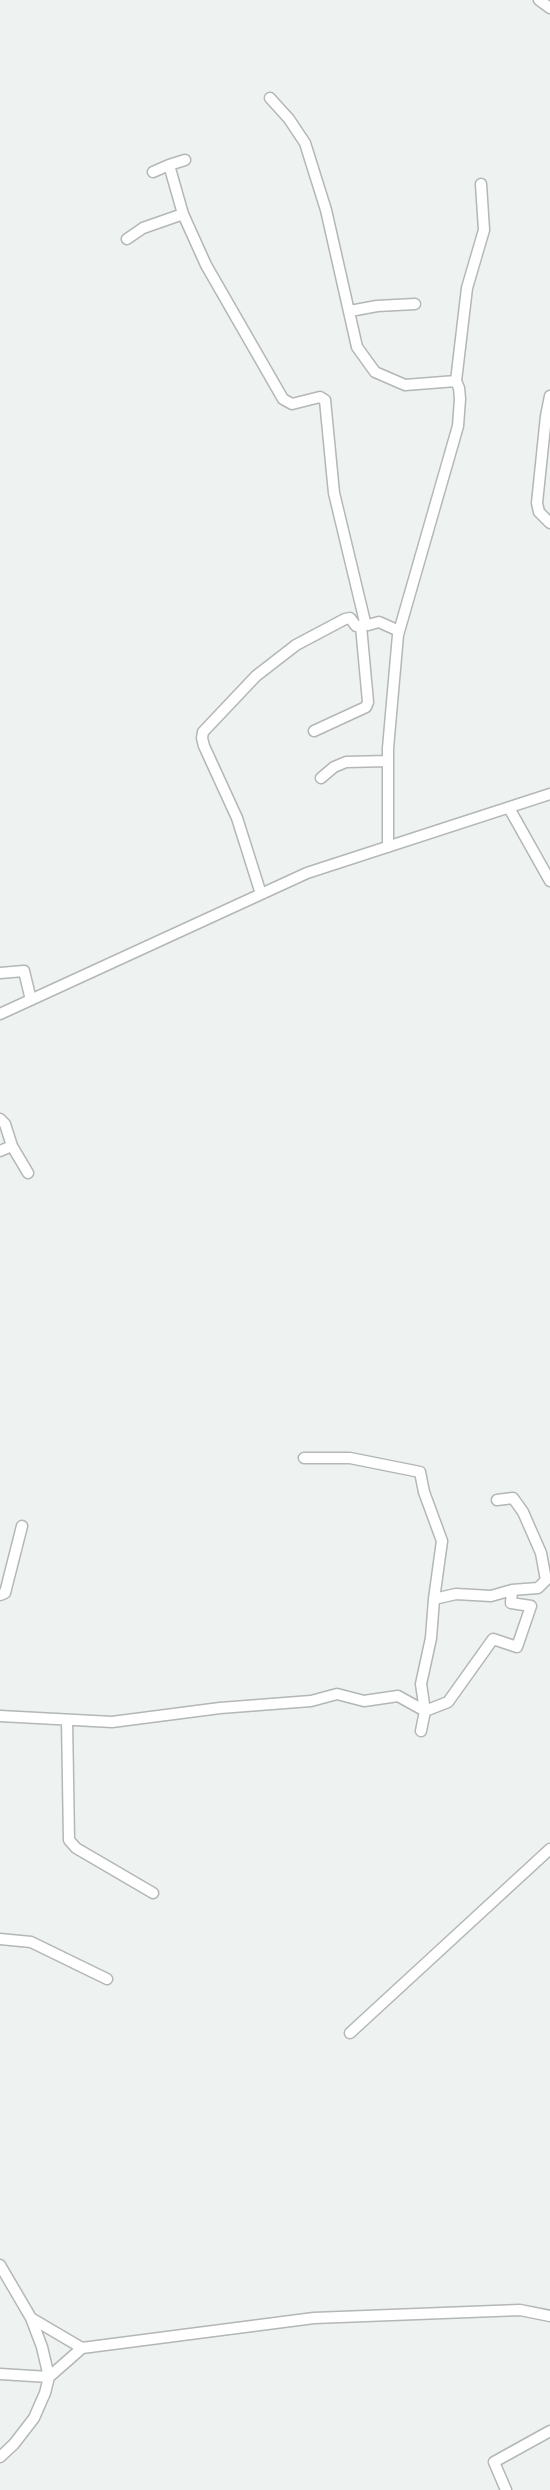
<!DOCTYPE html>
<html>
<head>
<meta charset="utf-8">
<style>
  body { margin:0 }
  canvas { display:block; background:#eef2f0 }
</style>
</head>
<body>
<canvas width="550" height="2490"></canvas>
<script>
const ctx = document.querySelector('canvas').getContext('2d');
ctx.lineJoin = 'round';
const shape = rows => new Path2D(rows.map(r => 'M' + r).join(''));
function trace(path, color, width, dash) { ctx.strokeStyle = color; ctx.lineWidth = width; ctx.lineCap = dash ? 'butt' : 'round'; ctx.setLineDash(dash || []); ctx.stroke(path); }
const minor = shape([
  [539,0,550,8],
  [270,98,289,119,305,143,326,210,357,347,375,372,405,385,456,381],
  [185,160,169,165,183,214,206,265,283,399,292,404,320,397,325,400,334,493,365,622,368,625,379,622,399,631],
  [153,172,169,165],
  [127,239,143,228,183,214],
  [350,311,377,306,415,304],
  [550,396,546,416,537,503,539,512,550,523],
  [314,731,366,707,368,702,361,626,365,622],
  [321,778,334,767,346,762,388,761],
  [509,808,550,881],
  [388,847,388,748,398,635,458,426,460,399,459,388,456,381,467,288,484,230,481,184],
  [261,894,237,818,204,746,202,738,203,732,256,676,296,645,345,619,350,618,356,626,361,626],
  [0,973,24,971,31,1000],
  [0,1014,307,873,550,794],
  [0,1119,5,1124,12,1146,28,1173],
  [0,1151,12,1146],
  [304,1458,350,1458,420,1472,424,1492,442,1541,434,1599],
  [497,1500,513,1498,523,1512,541,1553,546,1580,538,1588,512,1590,511,1603,531,1606,517,1647,493,1639,448,1702,425,1711,421,1684,431,1638,434,1599,456,1594,491,1596,512,1590],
  [0,1595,5,1593,22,1526],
  [0,1716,112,1722,220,1708,311,1701,337,1694,364,1701,398,1696,425,1711,421,1731],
  [67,1720,69,1840,76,1848,153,1893],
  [0,1939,31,1942,107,1979],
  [350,2033,550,1849],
  [0,2265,31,2318,42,2347,49,2377,45,2393,34,2418,14,2444,0,2457],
  [31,2318,82,2348],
  [0,2374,49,2377,82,2348,314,2318,520,2310,550,2316],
  [506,2490,494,2462,550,2431]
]);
trace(minor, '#b3b7b5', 13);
trace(minor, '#fff', 10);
</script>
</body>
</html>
